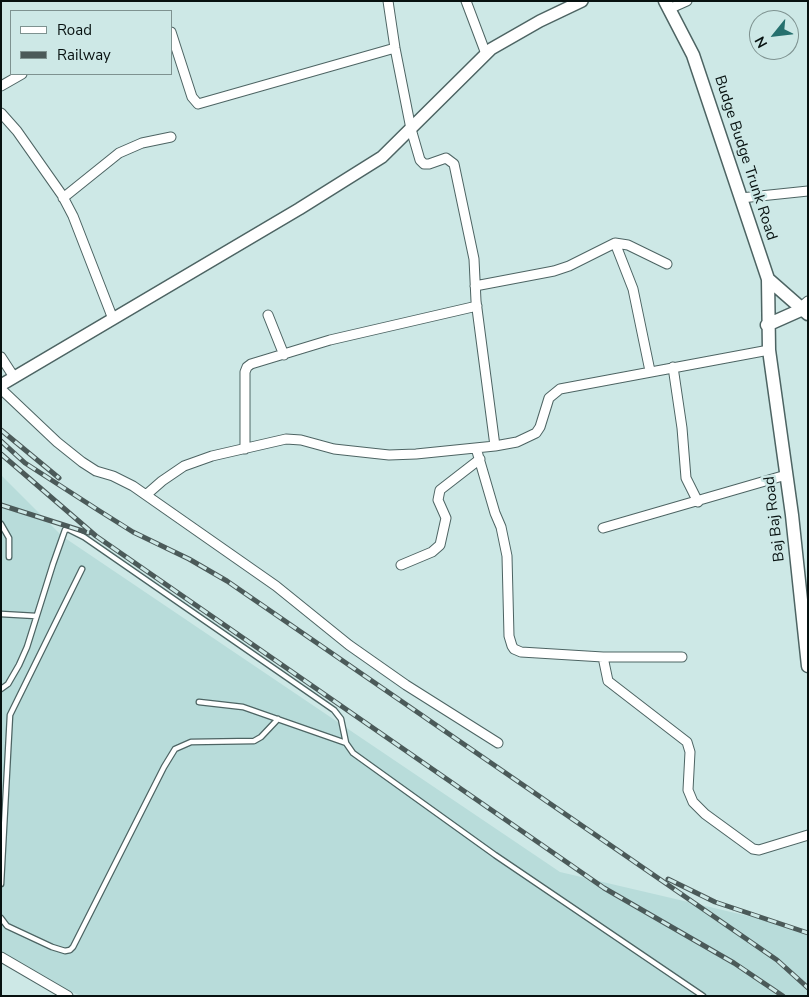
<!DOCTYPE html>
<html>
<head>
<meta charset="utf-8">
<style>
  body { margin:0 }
  #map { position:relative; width:809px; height:997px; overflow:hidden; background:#cde8e6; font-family:"Nunito Sans",sans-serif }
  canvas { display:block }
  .frame { position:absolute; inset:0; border:2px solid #071110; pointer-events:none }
  .legend { position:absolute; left:10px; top:10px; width:162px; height:65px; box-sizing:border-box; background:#cde8e6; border:1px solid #7e9290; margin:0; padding:6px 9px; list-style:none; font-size:15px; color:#071110 }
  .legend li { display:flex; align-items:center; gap:10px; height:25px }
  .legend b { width:25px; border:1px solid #7e9290 }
  .north { position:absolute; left:749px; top:10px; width:50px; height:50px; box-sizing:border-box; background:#cde8e6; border:1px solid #7e9290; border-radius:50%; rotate:241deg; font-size:14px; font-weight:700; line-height:20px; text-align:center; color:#071110 }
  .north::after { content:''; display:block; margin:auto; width:18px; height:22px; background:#26706e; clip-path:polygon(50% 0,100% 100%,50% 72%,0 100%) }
</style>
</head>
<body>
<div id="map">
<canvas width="809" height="997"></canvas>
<div class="frame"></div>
<ul class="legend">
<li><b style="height:6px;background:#fff"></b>Road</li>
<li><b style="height:6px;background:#4b5a59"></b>Railway</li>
</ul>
<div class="north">N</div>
</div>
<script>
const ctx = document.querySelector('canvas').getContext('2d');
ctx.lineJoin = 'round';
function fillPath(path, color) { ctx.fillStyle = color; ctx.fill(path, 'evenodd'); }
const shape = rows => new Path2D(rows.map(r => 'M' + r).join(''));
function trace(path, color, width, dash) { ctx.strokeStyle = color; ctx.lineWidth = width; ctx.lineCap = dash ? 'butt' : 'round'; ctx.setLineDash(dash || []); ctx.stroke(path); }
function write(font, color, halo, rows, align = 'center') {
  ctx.font = font + ' "Nunito Sans",sans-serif'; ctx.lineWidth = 5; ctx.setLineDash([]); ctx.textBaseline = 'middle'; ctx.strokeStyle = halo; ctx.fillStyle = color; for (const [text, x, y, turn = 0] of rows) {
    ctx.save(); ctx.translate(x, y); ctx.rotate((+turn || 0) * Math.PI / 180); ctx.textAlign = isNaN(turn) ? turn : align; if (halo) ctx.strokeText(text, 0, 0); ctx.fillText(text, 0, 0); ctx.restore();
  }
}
const built = shape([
  [1,475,62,536,560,872,808,930,808,996,81,996,1,962]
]);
const service = shape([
  [1,524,9,538,9,557],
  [1,614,36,616],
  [1,689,8,684,19,665,27,647,53,564,65,530,68,529,84,537,334,710,341,719,346,743,353,753,495,855,703,996],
  [199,702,243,707,346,743],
  [1,884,10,715,82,569],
  [1,918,7,926,52,947,65,951,70,950,73,947,164,767,175,749,191,742,254,741,261,737,278,719]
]);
const minor = shape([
  [388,1,395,48,411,129,420,160,424,164,429,164,446,158,454,164,474,259,476,301,495,446],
  [466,1,486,54],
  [669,9,687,1],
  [171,32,192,97,198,104,395,48],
  [1,86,22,74],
  [1,113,17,131,62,195,73,216,113,319],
  [63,198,119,153,142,143,171,137],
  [741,198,808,191],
  [615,243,633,289,650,371],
  [475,286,554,271,569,266,615,243,628,245,667,264],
  [800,308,808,301],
  [268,315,284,355],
  [1,357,14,377],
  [673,367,682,428,686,478,698,502],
  [1,389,57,442,82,462,96,471,113,476,133,486,276,586,349,645,406,685,498,743],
  [476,448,495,513,501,527,507,556,509,636,512,646,514,649,521,652,603,657,682,657],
  [245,449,245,372,247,367,251,364,330,340,477,306],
  [146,495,162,481,184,466,212,456,286,439,301,440,334,449,389,455,416,454,495,446,517,442,536,433,540,427,549,398,560,389,769,350],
  [603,528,786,475],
  [401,565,432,552,440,545,446,518,438,500,440,490,480,459],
  [603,657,608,681,687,742,690,752,688,790,693,802,705,814,753,849,759,850,808,835],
  [1,957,68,996]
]);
const tertiary = shape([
  [1,385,299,209,382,157,491,49,540,21,582,1]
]);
const secondary = shape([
  [665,1,693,55,768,279,808,314],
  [768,279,769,350,792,515,808,666],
  [767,325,803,309]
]);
const rail = shape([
  [1,430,59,478],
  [1,441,25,463,98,510,133,532,189,559,227,581,777,960,808,988],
  [1,454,96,536,604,888,734,963,783,996],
  [1,505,89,533],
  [668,879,715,902,808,933]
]);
const streetNames = [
  ["Budge Budge Trunk Road",745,158,72],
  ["Baj Baj Road",775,519,-97]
];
fillPath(built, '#b8dcda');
trace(service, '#4d6463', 7);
trace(minor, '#4d6463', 11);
trace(tertiary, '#4d6463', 14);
trace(secondary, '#4d6463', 15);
trace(service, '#fff', 4.5);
trace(minor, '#fff', 9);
trace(tertiary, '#fff', 11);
trace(secondary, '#fff', 12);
trace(rail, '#4b5a59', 5);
trace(rail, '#cde8e6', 3, [9]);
write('15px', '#071110', '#cde8e6', streetNames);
</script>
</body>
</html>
